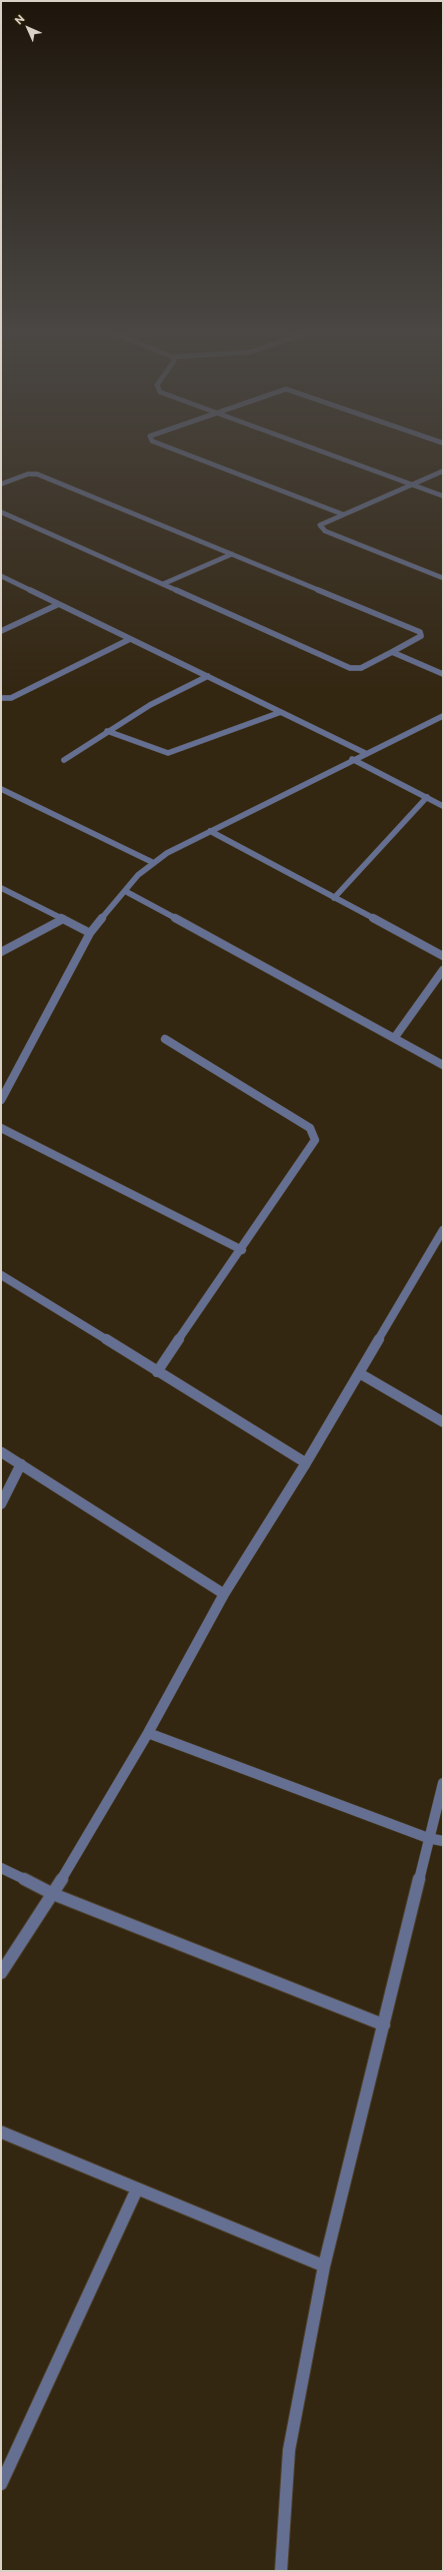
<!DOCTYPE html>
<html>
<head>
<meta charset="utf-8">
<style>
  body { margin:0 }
  #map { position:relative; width:444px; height:2572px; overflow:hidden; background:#342712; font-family:Commissioner,sans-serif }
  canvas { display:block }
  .frame { position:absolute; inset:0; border:2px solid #d9d1c5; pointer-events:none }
  .north { position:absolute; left:8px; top:8px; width:40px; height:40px; -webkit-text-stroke:3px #2a1e08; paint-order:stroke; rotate:315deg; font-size:11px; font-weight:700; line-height:16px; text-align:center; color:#d9d1c5 }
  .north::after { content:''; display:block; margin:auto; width:14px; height:18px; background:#d9d1c5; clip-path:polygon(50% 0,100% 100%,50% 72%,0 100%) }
</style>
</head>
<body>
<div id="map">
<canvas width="444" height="2572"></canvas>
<div class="frame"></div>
<div class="north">N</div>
</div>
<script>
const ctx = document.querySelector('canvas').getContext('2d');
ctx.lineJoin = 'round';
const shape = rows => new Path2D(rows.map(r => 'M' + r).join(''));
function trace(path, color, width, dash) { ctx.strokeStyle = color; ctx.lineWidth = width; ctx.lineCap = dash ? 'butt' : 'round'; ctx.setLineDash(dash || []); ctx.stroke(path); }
const minorFar4 = shape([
  [116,334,173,357,174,361,157,385,160,392,443,496],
  [173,357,250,352,304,334],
  [443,471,320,525,325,531,443,578],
  [1,484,28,474,37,474,321,591],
  [1,512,178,591],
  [342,514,152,441,150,436,286,389,443,443],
  [1,576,32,591],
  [163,584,232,554]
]);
const minorFar3 = shape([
  [30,590,365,753],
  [176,590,350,668,361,668,392,652,443,674],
  [318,590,420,632,421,636,392,652],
  [1,631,59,604],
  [1,698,11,698,130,639],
  [107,731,168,753,281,712],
  [352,759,443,806],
  [64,760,150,705,208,676],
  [1,789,154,863],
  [210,831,375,919],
  [1,888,63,919],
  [125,891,177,919],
  [334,898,427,797],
  [101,919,138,875,167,853,443,716]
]);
const minorFar2 = shape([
  [61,918,90,933],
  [175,918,443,1065],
  [373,918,443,956],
  [1,952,63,919],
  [395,1037,443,970],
  [165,1039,310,1128,315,1140,178,1340],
  [1,1100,90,933,102,918],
  [1,1128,242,1250],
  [1,1275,107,1340],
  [378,1340,443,1230]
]);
const minorFar1 = shape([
  [106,1339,306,1463],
  [157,1372,179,1339],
  [359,1373,443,1422],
  [1,1452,224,1594],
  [1,1504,21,1464],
  [148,1733,428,1838,443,1841],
  [1,1868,26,1880],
  [61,1880,148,1733,224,1594,306,1463,379,1339],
  [419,1880,443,1783]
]);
const minor = shape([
  [24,1879,53,1894,384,2025],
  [1,1973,62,1879],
  [1,2132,324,2266],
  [1,2484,137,2189],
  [281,2571,289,2450,324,2266,419,1879]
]);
trace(minorFar4, '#4e422f', 5.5);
trace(minorFar3, '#4e422f', 6);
trace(minorFar2, '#4e422f', 9);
trace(minorFar1, '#4e422f', 11);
trace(minor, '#4e422f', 14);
trace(minorFar4, '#656f92', 4.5);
trace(minorFar3, '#656f92', 5.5);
trace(minorFar2, '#656f92', 8);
trace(minorFar1, '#656f92', 10);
trace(minor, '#656f92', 12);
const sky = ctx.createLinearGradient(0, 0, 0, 694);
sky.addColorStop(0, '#1d150a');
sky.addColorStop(0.48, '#4a4744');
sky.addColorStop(1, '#4a474400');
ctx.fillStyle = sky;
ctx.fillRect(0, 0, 444, 694);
</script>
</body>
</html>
